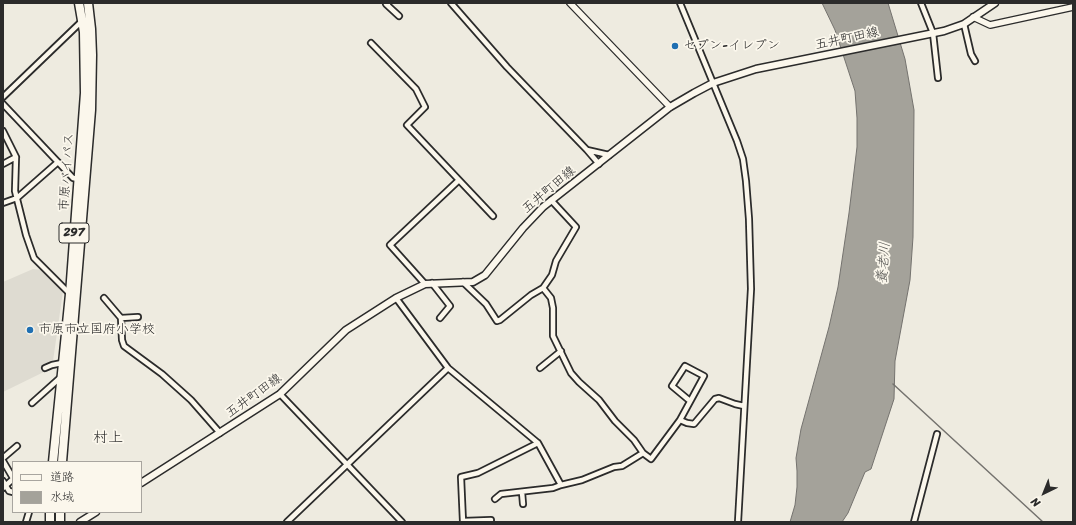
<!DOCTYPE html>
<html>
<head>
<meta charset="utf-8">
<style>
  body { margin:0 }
  #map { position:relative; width:1076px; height:525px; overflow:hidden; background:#eeebe0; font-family:Sriracha,"Klee One",sans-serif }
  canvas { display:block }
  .frame { position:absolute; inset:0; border:4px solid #2b2b2b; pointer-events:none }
  .legend { position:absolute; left:12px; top:461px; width:130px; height:52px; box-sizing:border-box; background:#fbf7ec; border:1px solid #a8a59f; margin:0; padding:5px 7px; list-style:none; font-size:12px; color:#2b2b2b }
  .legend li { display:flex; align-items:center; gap:8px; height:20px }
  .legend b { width:20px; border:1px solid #a8a59f }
  .north { position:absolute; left:1024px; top:473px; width:40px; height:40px; -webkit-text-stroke:3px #fbf7ec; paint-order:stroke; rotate:223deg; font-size:11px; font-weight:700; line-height:16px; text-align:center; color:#2b2b2b }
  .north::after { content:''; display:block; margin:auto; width:14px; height:18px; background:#2b2b2b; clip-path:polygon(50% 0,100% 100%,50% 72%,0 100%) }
</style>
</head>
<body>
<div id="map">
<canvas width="1076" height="525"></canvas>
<div class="frame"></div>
<ul class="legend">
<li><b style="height:5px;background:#fbf7ec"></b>道路</li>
<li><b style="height:11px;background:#a4a29a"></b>水域</li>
</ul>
<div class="north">N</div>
</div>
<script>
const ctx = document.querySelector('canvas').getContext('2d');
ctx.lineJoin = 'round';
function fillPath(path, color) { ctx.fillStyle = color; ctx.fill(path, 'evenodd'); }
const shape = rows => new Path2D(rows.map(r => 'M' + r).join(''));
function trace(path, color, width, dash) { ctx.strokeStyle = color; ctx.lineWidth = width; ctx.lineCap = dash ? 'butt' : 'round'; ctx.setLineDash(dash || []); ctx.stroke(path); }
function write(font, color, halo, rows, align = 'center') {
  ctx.font = font + ' Sriracha,"Klee One",sans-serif'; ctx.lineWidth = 3.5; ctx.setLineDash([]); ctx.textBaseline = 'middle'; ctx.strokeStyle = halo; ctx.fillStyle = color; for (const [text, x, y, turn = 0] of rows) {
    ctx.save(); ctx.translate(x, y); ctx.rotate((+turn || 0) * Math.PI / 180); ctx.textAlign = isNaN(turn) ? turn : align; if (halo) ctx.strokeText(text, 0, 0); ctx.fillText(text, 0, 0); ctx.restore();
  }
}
const built = shape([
  [33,269,42,270,63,291,52,368,3,392,3,282]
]);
const water = shape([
  [822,3,888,3,905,59,914,110,913,237,910,280,895,361,894,399,871,469,865,472,848,513,842,522,790,522,795,505,797,487,797,471,796,458,801,429,829,327,838,287,849,213,857,147,857,118,855,91,835,30,822,3]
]);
const stream = shape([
  [893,384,1043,522]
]);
const minor = shape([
  [388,3,386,4,399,16],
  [451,3,507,67,587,150,609,155],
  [680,3,737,141,743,159,746,181,749,219,751,289,738,522],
  [921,3,933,33,938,78],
  [964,24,971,54,975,61],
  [371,43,416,89,425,107,407,125,493,216],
  [3,97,82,21],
  [3,104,73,178,78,179],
  [3,131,16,157,15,191,26,235,34,258,70,294],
  [587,150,599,164],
  [3,164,16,157],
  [3,203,17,198,58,162],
  [463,282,486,304,497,321,500,320,531,295,543,288,552,275,556,261,576,227,551,200],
  [432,283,450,306,440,318],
  [425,284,390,245,459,180],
  [104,298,121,318,122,340,124,346,162,374,191,400,220,433],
  [396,298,448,368,538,443,561,485],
  [121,318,138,317],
  [45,368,52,365,62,363],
  [540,368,561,351],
  [280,394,402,522],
  [32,403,61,377],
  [680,420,687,423,694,424,715,399,719,398,735,404,744,406],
  [643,453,651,459,680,420,704,376,685,366,672,386,690,401],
  [3,458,17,446],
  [3,461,13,478],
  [3,481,9,491,13,492],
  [3,488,13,479],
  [522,492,523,504],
  [495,499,501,494,553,488,561,485,582,480,614,467,622,466,643,453,634,440,615,421,599,400,579,382,571,373,553,336,553,308,551,298,543,288],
  [463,521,491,520],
  [26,522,29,512],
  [287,522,448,368],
  [463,522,461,477,478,473,538,443],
  [914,522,937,434]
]);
const tertiary = shape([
  [570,3,670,107],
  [973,17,990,25,1073,7]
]);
const secondary = shape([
  [141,483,280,394,346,330,396,298,425,284,473,282,485,275,523,228,543,207,670,107,694,93,713,83,756,69,944,31,964,24,995,3],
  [80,522,96,512]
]);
const trunk = shape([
  [53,462,70,294,85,93,84,32,79,3],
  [62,462,91,110,92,55,91,29,88,3],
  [50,522,50,512],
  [60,522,60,512]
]);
const markers = [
  [675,46,4,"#1f6fb2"],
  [30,330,4,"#1f6fb2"]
];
const shields = [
  [74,233,30]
];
const shieldNames = [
  ["297",74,233]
];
const streetNames = [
  ["五井町田線",847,39,-12],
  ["市原バイパス",67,172,-86],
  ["五井町田線",549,190,-40],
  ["五井町田線",254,396,-36]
];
const poiNames = [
  ["セブン-イレブン",683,46],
  ["市原市立国府小学校",38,330]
];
const waterNames = [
  ["養老川",884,263,-85]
];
const quarterNames = [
  ["村上",108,438]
];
fillPath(built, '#dedbd1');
fillPath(water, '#a4a29a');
trace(water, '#74726e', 1);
trace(stream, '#74726e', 1.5);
trace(minor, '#2b2b2b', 8);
trace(tertiary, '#2b2b2b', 8);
trace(secondary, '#2b2b2b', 9);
trace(trunk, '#2b2b2b', 11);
trace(minor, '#fbf7ec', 4.5);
trace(tertiary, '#fbf7ec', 5.5);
trace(secondary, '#fbf7ec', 6);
trace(trunk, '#fbf7ec', 8);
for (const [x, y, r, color] of markers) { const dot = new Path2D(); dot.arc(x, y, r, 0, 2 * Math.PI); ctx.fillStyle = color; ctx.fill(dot); trace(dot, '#fbf7ec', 1.5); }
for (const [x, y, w] of shields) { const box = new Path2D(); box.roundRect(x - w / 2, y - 10, w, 20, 3); ctx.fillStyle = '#fbf7ec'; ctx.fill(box); trace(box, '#2b2b2b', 1); }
write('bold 12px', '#2b2b2b', null, shieldNames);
write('13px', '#2b2b2b', '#fbf7ec', streetNames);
write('13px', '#2b2b2b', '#fbf7ec', poiNames, 'left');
write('italic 14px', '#555552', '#fbf7ec', waterNames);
write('15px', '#2b2b2b', '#fbf7ec', quarterNames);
</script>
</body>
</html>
